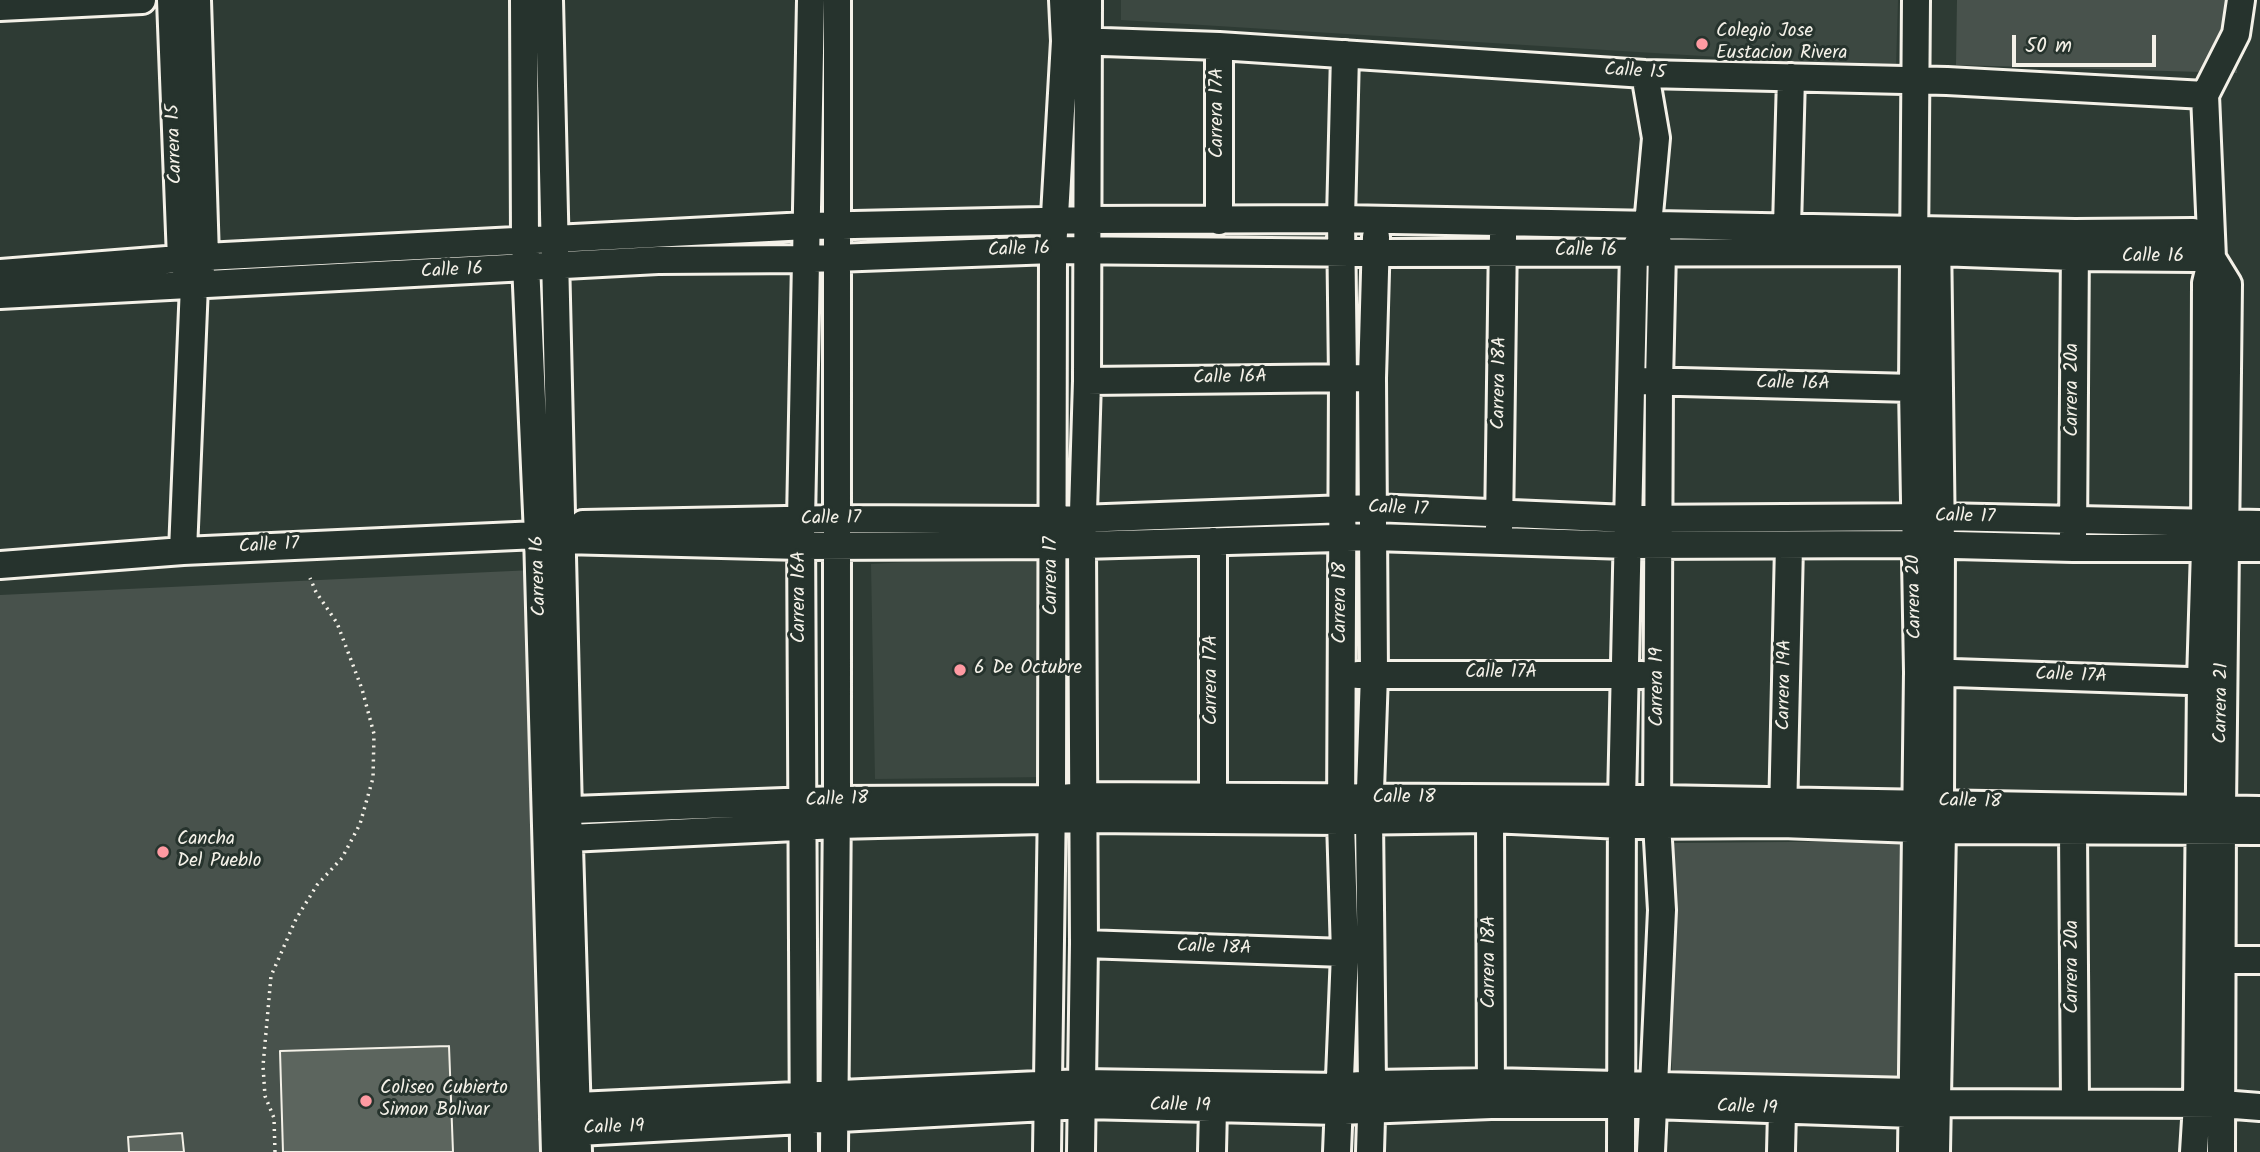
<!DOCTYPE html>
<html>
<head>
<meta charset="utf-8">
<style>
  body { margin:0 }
  #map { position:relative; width:2260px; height:1152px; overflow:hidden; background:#2e3b34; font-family:Kalam,sans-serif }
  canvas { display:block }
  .scale { position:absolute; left:2012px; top:35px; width:144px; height:32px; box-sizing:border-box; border:4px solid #f4f1e8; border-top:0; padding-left:9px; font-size:21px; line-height:24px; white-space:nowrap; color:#f4f1e8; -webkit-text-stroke:5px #26332d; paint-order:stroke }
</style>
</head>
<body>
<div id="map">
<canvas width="2260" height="1152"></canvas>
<div class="scale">50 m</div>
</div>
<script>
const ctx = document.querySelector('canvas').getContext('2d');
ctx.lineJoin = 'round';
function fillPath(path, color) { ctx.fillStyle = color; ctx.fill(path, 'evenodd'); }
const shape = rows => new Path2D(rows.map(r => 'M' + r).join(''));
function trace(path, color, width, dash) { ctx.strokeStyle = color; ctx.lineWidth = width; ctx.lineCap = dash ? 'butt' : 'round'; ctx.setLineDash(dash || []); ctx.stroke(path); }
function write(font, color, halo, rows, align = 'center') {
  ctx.font = font + ' Kalam,sans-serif'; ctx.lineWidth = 6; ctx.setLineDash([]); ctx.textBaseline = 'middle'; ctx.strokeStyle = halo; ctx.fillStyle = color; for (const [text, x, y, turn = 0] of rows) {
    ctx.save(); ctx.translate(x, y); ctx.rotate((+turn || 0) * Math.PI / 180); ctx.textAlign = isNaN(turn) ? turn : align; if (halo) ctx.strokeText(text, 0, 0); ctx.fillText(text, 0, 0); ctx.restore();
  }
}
const built = shape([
  [1121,0,1898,0,1896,68,1121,20],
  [1046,554,1047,777,875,779,871,564]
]);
const green = shape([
  [1957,0,2236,0,2237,73,1956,65],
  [533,570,548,1152,0,1152,0,595],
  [1907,841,1910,1076,1672,1078,1668,843]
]);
const building = shape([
  [449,1046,453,1152,283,1152,280,1051,449,1046],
  [182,1133,184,1152,129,1152,128,1137,182,1133]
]);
const path = shape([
  [275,1152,274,1118,265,1096,263,1066,271,976,296,919,317,885,342,858,360,824,373,778,374,734,362,689,337,623,316,592,310,578]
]);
const minor = shape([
  [171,0,181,259,188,274],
  [524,0,525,241,538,535,555,1152],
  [549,0,568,812,578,1152],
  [0,7,142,0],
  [1074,41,1219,46,1645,74,1947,81,2205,95],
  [1219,221,1219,46],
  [1787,227,1791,77],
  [0,273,205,257,807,226,1088,220,1341,219,2075,233,2193,232,2211,240,2194,258,2074,257,1937,252,1377,253,1053,250,807,259,658,260,0,295],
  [1087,381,1360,378],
  [1642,381,1913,388],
  [583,524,836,519,1053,520,1373,508,1628,519,1941,517,2260,524],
  [1499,530,1503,236],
  [2073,539,2075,241],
  [1213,541,1213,813],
  [183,551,194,285,205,257,197,0],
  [0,565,183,551,538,535,562,540,801,546,1082,545,1374,537,1627,545,1915,544,2073,548,2260,548],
  [1924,672,2218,682],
  [1358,675,1642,675],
  [547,811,837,800,1052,799,1083,796,1658,799,2260,810],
  [1783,816,1789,545],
  [1490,819,1491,1100],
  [2073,831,2075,1103],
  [548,837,569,838,837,825,1083,819,1341,821,1490,819,1623,825,1782,824,1942,830,2260,831],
  [1084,944,1345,953],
  [2222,960,2260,960],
  [554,1119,578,1132,1083,1105,1338,1111,1491,1105,1652,1105,1913,1114,1936,1103,2222,1104,2260,1107],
  [554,1119,577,1106,1083,1083,1339,1087,1372,1084,1491,1082,1913,1092,1936,1103],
  [804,1152,801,521,811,0],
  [834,1152,837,800,837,0],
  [1047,1152,1052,799,1053,250,1065,41,1063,0],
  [1081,1152,1084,944,1082,545,1087,381,1088,0],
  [1212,1152,1213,1108],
  [1337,1152,1345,953,1341,821,1343,378,1341,219,1345,54],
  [1370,1152,1372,1084,1369,819,1374,674,1372,378,1376,237],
  [1621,1152,1622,800,1634,251,1648,225,1656,138,1645,74],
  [1651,1152,1662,910,1657,823,1659,382,1662,251,1654,236],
  [1781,1152,1782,1111],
  [1912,1152,1918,672,1913,388,1916,0],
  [1936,1152,1942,830,1940,802,1941,545,1937,233],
  [2194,1152,2197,1104,2201,681,2205,549,2206,283,2212,258],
  [2221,1152,2222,808,2228,284,2212,258,2205,95,2236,34,2241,0]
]);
const markers = [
  [1702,44,7,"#ff9aa2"],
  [960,670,7,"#ff9aa2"],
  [163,852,7,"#ff9aa2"],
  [366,1101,7,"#ff9aa2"]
];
const poiNames = [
  ["Colegio Jose",1716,33],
  ["Eustacion Rivera",1716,55],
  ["6 De Octubre",974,670],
  ["Cancha",177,841],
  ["Del Pueblo",177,863],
  ["Coliseo Cubierto",380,1090],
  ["Simon Bolivar",380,1112]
];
const streetNames = [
  ["Calle 15",1635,73,3],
  ["Carrera 17A",1219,113,-90],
  ["Carrera 15",176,144,-92],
  ["Calle 16",1019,251,-2],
  ["Calle 16",1586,252],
  ["Calle 16",2153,258],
  ["Calle 16",452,272,-3],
  ["Calle 16A",1230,379,-1],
  ["Carrera 18A",1501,383,-89],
  ["Calle 16A",1793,385,1],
  ["Carrera 20a",2074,390,-90],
  ["Calle 17",1398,510,2],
  ["Calle 17",1965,518,1],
  ["Calle 17",831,520,-1],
  ["Calle 17",269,547,-3],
  ["Carrera 16",540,576,-92],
  ["Carrera 17",1053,576,-90],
  ["Carrera 16A",801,597,-90],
  ["Carrera 20",1916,597,-91],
  ["Carrera 18",1342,603,-90],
  ["Calle 17A",1501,674],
  ["Calle 17A",2071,677,2],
  ["Carrera 17A",1213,680,-90],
  ["Carrera 19A",1786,685,-89],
  ["Carrera 19",1659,687,-90],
  ["Carrera 21",2223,703,-89],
  ["Calle 18",1404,799],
  ["Calle 18",837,801,-2],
  ["Calle 18",1970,803,1],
  ["Calle 18A",1214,949,2],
  ["Carrera 18A",1491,962,-90],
  ["Carrera 20a",2074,967,-90],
  ["Calle 19",1180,1107,1],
  ["Calle 19",1747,1109,2],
  ["Calle 19",614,1129,-2]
];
fillPath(built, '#3c4841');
fillPath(green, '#48524c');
fillPath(building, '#5c655e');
trace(building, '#f4f1e8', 2);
trace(minor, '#f4f1e8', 32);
trace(path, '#f4f1e8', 3.5, [2, 5]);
trace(minor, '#26332d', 26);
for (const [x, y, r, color] of markers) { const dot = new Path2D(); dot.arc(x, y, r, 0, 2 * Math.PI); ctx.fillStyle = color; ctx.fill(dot); trace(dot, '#26332d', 2.5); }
write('19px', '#f4f1e8', '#26332d', poiNames, 'left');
write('19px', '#f4f1e8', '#26332d', streetNames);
</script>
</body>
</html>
